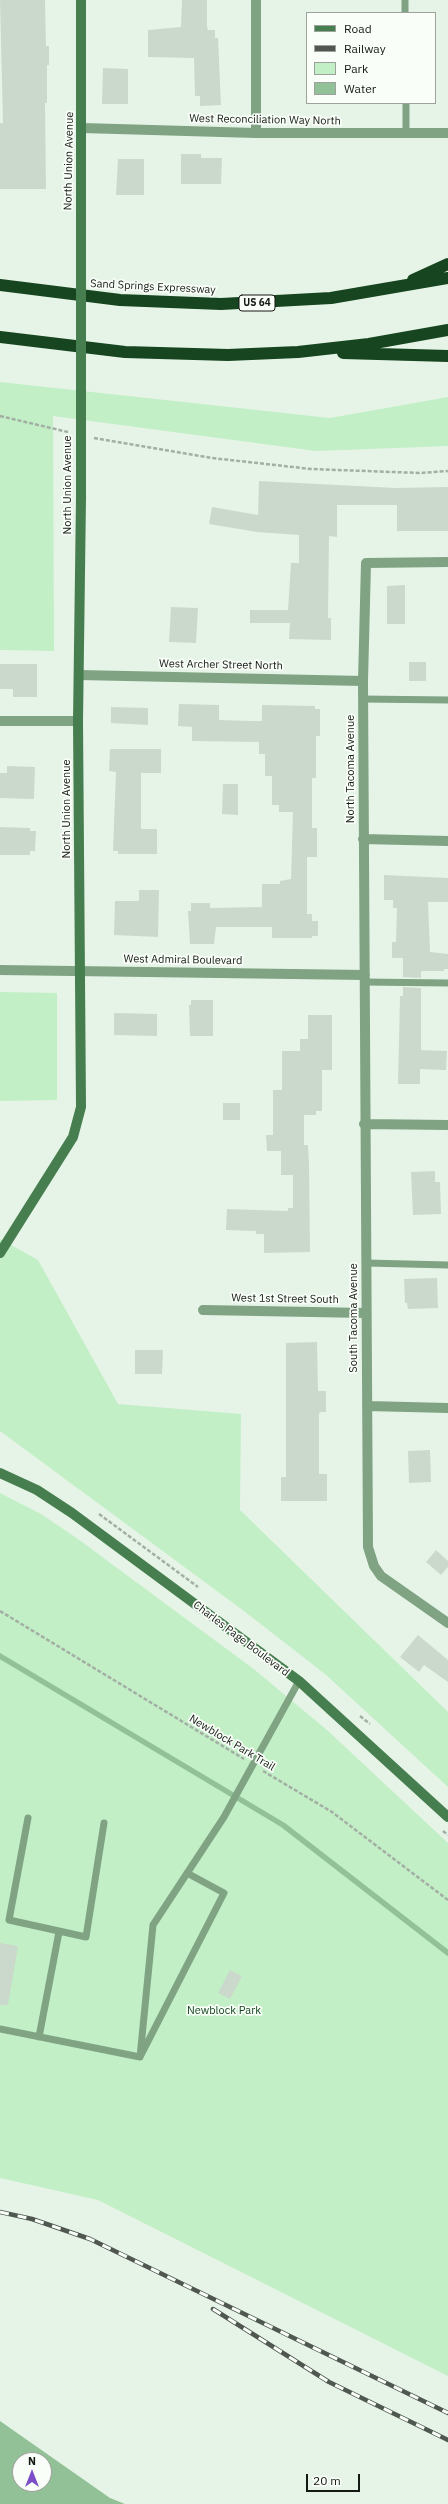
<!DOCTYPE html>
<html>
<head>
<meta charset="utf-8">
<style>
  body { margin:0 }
  #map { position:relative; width:448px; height:2504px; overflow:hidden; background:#e6f4e7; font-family:"IBM Plex Sans",sans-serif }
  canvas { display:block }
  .legend { position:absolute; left:306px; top:12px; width:130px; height:92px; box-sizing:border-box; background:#f9fef9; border:1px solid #9da29d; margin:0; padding:5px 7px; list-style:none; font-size:12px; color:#141914 }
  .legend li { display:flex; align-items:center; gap:8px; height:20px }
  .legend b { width:20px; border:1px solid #9da29d }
  .north { position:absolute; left:12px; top:2452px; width:40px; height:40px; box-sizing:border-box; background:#f9fef9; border:1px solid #9da29d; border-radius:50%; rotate:0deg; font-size:11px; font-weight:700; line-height:16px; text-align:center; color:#141914 }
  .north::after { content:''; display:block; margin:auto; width:14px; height:18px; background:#7b4ec7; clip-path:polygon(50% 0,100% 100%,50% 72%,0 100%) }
  .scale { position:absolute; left:306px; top:2474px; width:54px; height:18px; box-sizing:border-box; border:2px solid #141914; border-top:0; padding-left:5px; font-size:12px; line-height:14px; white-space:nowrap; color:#141914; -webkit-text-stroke:3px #f9fef9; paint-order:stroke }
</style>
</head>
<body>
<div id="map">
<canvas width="448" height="2504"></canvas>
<ul class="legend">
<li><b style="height:5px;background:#477e4f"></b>Road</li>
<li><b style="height:5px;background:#4f5750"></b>Railway</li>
<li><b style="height:11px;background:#c2efc6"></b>Park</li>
<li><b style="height:11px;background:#92c197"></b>Water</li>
</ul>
<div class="north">N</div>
<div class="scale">20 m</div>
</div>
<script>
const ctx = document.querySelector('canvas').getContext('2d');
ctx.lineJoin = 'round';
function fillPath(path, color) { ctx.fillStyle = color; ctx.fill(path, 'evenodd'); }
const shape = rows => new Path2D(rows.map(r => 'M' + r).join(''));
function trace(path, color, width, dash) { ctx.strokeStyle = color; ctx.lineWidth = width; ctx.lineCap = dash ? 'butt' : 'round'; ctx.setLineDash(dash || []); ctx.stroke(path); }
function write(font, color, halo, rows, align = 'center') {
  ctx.font = font + ' "IBM Plex Sans",sans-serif'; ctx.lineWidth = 3.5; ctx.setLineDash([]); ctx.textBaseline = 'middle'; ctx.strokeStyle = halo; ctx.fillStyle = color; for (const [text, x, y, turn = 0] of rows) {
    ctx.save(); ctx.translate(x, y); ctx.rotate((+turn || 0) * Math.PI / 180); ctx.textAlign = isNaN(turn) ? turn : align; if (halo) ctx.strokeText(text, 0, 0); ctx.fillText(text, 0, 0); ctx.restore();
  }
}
const green = shape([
  [0,382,330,418,448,397,448,446,316,451,53,416,54,651,0,650],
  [0,992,57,993,57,1100,0,1101],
  [0,1239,38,1260,118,1404,241,1414,240,1510,448,1712,448,1787,325,1674,244,1611,0,1431],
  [0,1493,41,1514,78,1539,255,1670,327,1730,448,1843,448,2376,98,2200,0,2178]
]);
const water = shape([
  [0,2421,110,2498,125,2504,0,2504],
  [20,2460,44,2460,44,2484,20,2484]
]);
const stream = shape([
  [0,1656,283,1825,448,1953]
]);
const building = shape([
  [0,0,45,0,46,46,49,46,49,65,47,65,47,103,45,103,46,189,0,189,0,123,3,123],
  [182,0,207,0,207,27,208,30,215,30,215,38,218,38,221,105,200,106,200,96,195,96,194,58,148,57,148,30,181,27],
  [103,68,128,69,128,104,102,104],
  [181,154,201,154,201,158,222,158,221,184,181,184],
  [118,159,144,159,144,195,116,195],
  [259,481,396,488,448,487,448,531,397,531,397,505,337,505,337,537,329,536,328,618,331,618,331,640,289,639,290,623,250,623,250,610,288,610,291,563,299,563,299,535,257,532,209,524,212,507,258,515],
  [405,585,405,624,387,624,387,586],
  [171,607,198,608,196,643,169,642],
  [409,662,426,662,426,681,409,681],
  [0,664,37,664,37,697,13,697,13,689,0,689],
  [179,704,219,705,219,720,252,721,262,721,262,705,315,706,315,709,320,709,320,736,316,736,316,778,312,778,312,828,317,828,317,857,307,857,307,914,312,914,312,921,318,921,318,936,312,936,312,938,272,938,272,927,216,927,214,944,190,944,188,911,191,911,191,903,210,903,210,908,262,907,262,884,280,884,280,881,291,879,293,812,279,812,279,805,272,805,272,776,265,776,265,754,259,754,259,742,192,741,192,727,178,726],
  [111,707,148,708,148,725,111,723],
  [110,749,161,749,161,773,141,773,141,829,157,829,157,854,118,854,118,851,113,851,116,772,109,771],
  [7,766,35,767,34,799,0,798,0,773,7,773],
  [223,784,238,784,238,815,222,814],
  [0,827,30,828,30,831,36,831,35,851,30,851,30,855,0,855],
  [384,875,448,878,448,902,428,902,430,952,448,954,448,969,444,969,444,971,421,971,421,978,403,977,403,958,392,958,392,942,396,942,397,908,393,908,393,900,384,900],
  [139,890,159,890,158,937,114,935,115,901,139,901],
  [403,987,421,988,421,1050,447,1051,446,1070,420,1069,420,1084,398,1084,400,996,403,996],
  [191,1000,213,1000,213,1036,190,1036,189,1005,191,1005],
  [114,1013,157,1014,157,1036,114,1035],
  [308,1015,332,1015,332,1070,322,1070,322,1111,316,1111,316,1115,304,1115,304,1145,308,1145,309,1164,310,1252,264,1253,264,1234,256,1234,256,1231,226,1230,227,1209,288,1211,288,1208,293,1208,293,1175,281,1175,281,1151,267,1151,266,1135,273,1135,273,1090,282,1090,282,1051,300,1051,300,1039,308,1039],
  [223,1103,240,1103,240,1120,223,1120],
  [435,1171,435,1182,440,1182,441,1214,413,1215,411,1172],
  [437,1278,438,1308,408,1309,407,1303,405,1303,404,1279],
  [317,1342,318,1391,326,1391,326,1412,320,1412,319,1414,319,1474,327,1474,327,1501,281,1501,281,1477,286,1477,286,1343],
  [135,1350,163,1350,162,1374,135,1374],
  [430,1450,431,1482,409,1483,408,1451],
  [436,1550,448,1561,448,1567,441,1575,426,1562],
  [418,1635,448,1660,448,1682,424,1665,419,1672,400,1657],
  [0,1943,18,1946,8,2005,0,2005],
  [230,1970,242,1976,230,1999,218,1993]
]);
const path = shape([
  [0,416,68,432],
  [94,438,212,458,311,469,420,473,448,471],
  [99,1514,198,1587],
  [0,1611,244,1759],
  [360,1716,370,1724],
  [263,1771,332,1812,448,1900],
  [443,1831,448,1835]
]);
const lane = shape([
  [405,0,405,13],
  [406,103,406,133],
  [363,699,448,700],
  [364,982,448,983],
  [366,1263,448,1265],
  [28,1818,9,1920,86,1937,104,1823],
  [0,2029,140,2057,224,1893,187,1873],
  [39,2037,59,1932],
  [140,2057,153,1925,224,1817,299,1681]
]);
const street = shape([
  [256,0,256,133],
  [82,128,256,133,448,133],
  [448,562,366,563,363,681,368,1547,374,1566,381,1576,448,1623],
  [79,675,363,681],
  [0,721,78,721],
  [363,839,448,841],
  [0,970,365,975],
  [364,1124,448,1125],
  [203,1310,366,1313],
  [367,1406,448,1408]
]);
const secondary = shape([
  [81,222,81,0],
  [0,1253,73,1137,81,1107,78,721,81,498],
  [0,1473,37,1490,72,1513,299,1681,448,1817]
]);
const highway = shape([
  [413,280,448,264],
  [0,285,120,300,221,304,331,298,448,278],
  [0,337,125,352,228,355,298,352,369,344,448,330],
  [343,353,448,356]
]);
const rail = shape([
  [0,2212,32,2219,90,2239,448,2413],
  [213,2309,329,2382,448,2440]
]);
const secondaryBridge = shape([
  [81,222,81,498]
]);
const shields = [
  [257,303,36]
];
const shieldNames = [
  ["US 64",257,303]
];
const streetNames = [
  ["West Reconciliation Way North",265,120,1],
  ["North Union Avenue",69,161,-89],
  ["Sand Springs Expressway",153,287,3],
  ["North Union Avenue",68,485,-90],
  ["West Archer Street North",221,665,1],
  ["North Tacoma Avenue",351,769,-90],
  ["North Union Avenue",67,809,-90],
  ["West Admiral Boulevard",183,960,1],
  ["West 1st Street South",285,1299,1],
  ["South Tacoma Avenue",354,1318,-90],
  ["Charles Page Boulevard",241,1639,37],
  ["Newblock Park Trail",232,1743,31]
];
const parkNames = [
  ["Newblock Park",224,2011]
];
fillPath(green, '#c2efc6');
fillPath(water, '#92c197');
trace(stream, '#92c197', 5.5);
fillPath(building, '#cbd9cc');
trace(path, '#a3afa4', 2.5, [4, 2]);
trace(lane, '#7fa383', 7);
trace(street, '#7fa383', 10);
trace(secondary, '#477e4f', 10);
trace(highway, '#16451f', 12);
trace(rail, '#4f5750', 4.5);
trace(rail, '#f9fef9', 3, [9]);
trace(secondaryBridge, '#477e4f', 10);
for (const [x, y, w] of shields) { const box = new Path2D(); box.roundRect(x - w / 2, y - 8, w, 16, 3); ctx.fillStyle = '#f9fef9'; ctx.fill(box); trace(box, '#141914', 1); }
write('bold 10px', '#141914', null, shieldNames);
write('11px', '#141914', '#f9fef9', streetNames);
write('11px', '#13451e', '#f9fef9', parkNames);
</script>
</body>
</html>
